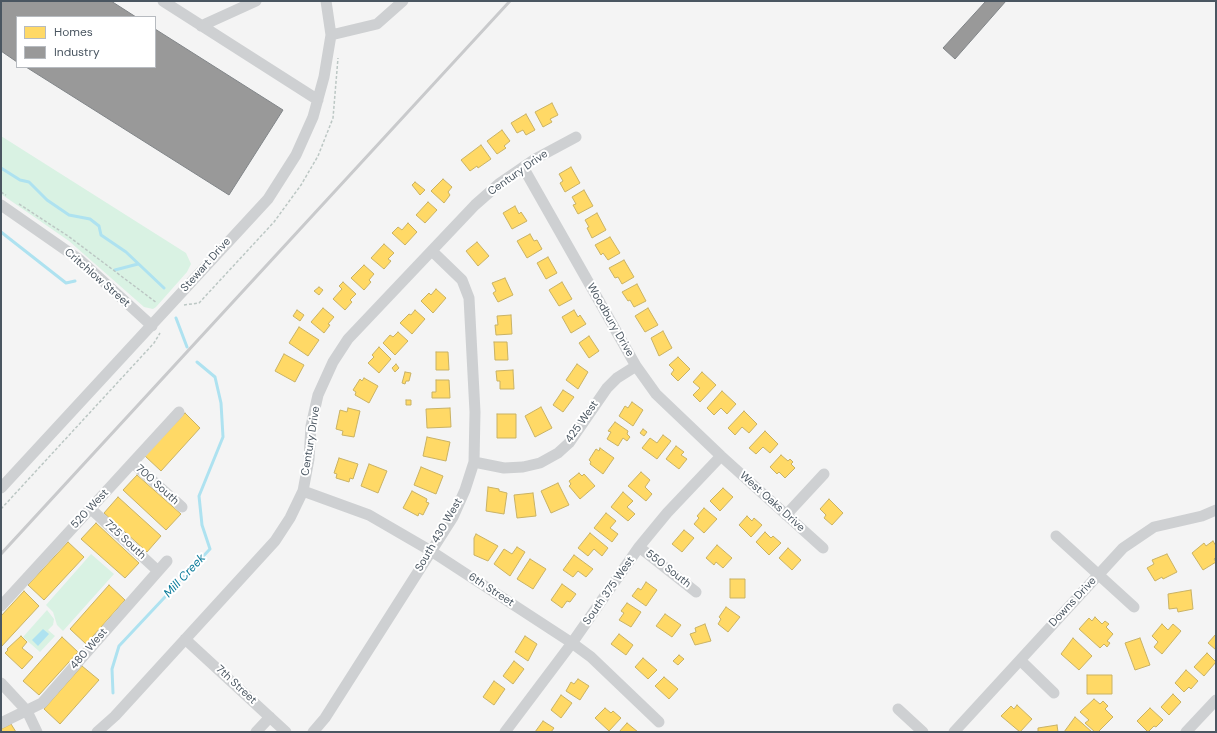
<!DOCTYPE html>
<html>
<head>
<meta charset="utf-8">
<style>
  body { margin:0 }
  #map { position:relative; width:1217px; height:733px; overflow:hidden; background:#f4f4f4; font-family:"DM Sans",sans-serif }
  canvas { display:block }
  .frame { position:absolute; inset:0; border:2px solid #4a5661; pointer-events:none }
  .legend { position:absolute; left:16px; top:16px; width:140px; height:52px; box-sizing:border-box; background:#fff; border:1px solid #b7bbc0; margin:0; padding:5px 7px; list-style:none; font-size:12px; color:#4a5661 }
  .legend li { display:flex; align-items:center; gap:8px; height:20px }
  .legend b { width:20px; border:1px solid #b7bbc0 }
</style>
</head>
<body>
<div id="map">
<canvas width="1217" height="733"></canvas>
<div class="frame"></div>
<ul class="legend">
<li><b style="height:11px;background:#ffd966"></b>Homes</li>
<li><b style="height:11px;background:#999"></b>Industry</li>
</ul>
</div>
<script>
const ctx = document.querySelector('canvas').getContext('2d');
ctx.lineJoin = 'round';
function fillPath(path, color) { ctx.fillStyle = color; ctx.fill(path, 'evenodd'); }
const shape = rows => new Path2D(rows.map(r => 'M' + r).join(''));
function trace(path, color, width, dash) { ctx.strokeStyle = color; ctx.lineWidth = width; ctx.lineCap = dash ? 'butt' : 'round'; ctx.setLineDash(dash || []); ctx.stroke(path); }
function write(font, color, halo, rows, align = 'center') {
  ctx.font = font + ' "DM Sans",sans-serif'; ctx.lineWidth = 4; ctx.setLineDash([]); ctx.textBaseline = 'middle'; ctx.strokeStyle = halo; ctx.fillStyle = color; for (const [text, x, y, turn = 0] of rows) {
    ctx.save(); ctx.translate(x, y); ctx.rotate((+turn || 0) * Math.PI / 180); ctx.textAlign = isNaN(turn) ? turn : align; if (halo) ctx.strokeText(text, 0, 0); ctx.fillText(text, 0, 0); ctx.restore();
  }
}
const green = shape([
  [1,136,186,253,191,264,187,272,156,307,153,309,144,307,69,241,1,194],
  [91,554,114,574,63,631,57,625,53,612,46,605],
  [47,610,54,619,53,625,48,630,55,636,40,652,23,637]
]);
const water = shape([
  [43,629,49,634,38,646,32,640]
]);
const homes = shape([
  [552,103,558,115,550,119,552,122,543,127,535,112,552,103],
  [526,114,535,130,526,135,523,130,517,133,511,123,526,114],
  [502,130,510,141,504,146,506,148,497,154,487,141,502,130],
  [481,145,491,159,478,168,477,166,470,171,461,160,481,145],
  [571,167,580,183,565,192,560,183,563,181,559,174,571,167],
  [443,179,452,187,448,192,450,195,444,203,431,191,443,179],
  [415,182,425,190,420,195,412,185,415,182],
  [584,190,593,206,578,214,573,205,576,204,572,197,584,190],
  [428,202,437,210,425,223,416,215,428,202],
  [515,206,519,214,521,212,527,221,512,229,503,213,515,206],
  [597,213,606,230,592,238,587,228,589,227,585,220,597,213],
  [408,223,417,232,405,245,392,233,398,227,402,230,408,223],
  [530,234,534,241,537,240,542,249,527,258,517,241,530,234],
  [610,237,620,253,608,260,603,253,601,255,595,245,610,237],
  [477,242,489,256,478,266,466,251,477,242],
  [384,244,394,253,388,259,391,261,384,269,371,258,384,244],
  [548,257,557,273,546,279,537,263,548,257],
  [624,260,634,277,622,284,618,277,615,278,609,268,624,260],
  [364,265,374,274,369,280,371,282,364,290,351,278,364,265],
  [505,278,513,295,498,302,493,293,496,291,492,283,505,278],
  [343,282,356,294,350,300,352,302,345,310,333,299,342,289,339,286,343,282],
  [562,282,572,299,559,306,549,290,562,282],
  [637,284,646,301,634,307,630,300,628,301,622,292,637,284],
  [319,287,323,290,319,295,314,291,319,287],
  [436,289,446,298,433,313,421,301,429,293,431,295,436,289],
  [323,308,334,317,328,324,330,325,324,333,311,322,323,308],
  [648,308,658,325,645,332,635,316,648,308],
  [297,310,304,315,300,321,293,316,297,310],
  [415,310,425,319,412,334,400,323,409,314,411,315,415,310],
  [574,310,578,317,580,315,586,324,571,333,562,317,574,310],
  [511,315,512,334,496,335,495,325,498,325,497,316,511,315],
  [299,327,319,340,308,356,289,343,299,327],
  [663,331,672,348,659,356,651,338,663,331],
  [398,332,408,341,395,355,383,343,390,335,393,337,398,332],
  [589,336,599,351,589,358,579,343,589,336],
  [494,342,507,342,508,360,495,360,494,342],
  [379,347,391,359,379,373,368,363,374,357,372,355,379,347],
  [436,352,448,352,449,370,436,370,436,352],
  [284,354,304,365,295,382,275,371,284,354],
  [678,357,690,369,678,381,671,374,674,370,669,365,678,357],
  [396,364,399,368,395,372,392,368,396,364],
  [577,364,588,372,578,389,566,380,577,364],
  [513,370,514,389,500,389,500,381,497,381,496,371,513,370],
  [405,372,411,373,409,381,406,381,405,384,402,383,405,372],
  [702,372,716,385,700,402,693,395,700,388,693,382,702,372],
  [364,378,378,386,369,403,355,395,356,392,353,390,360,379,362,381,364,378],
  [436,380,449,380,450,398,432,398,432,392,436,392,436,380],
  [563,390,574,397,563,412,553,405,563,390],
  [722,391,736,404,727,414,721,408,714,415,707,408,722,391],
  [406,400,411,400,411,405,406,405,406,400],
  [632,402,643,410,633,426,619,416,625,406,628,408,632,402],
  [541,407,552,428,535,437,525,416,541,407],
  [348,408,360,411,354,437,342,435,343,431,336,429,340,410,347,412,348,408],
  [450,408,451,427,427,428,426,409,450,408],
  [744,411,757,424,749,433,742,427,735,435,728,428,744,411],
  [185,413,200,428,161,471,145,456,185,413],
  [497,414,516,414,516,438,497,438,497,414],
  [615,422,628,431,627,434,630,437,627,441,623,438,618,446,607,439,611,432,608,431,615,422],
  [643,429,647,432,644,436,640,433,643,429],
  [765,431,778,444,770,453,763,447,756,454,749,448,765,431],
  [663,435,671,441,657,459,642,448,650,438,657,443,663,435],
  [427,437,450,442,446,461,423,456,427,437],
  [676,446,684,452,681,455,687,459,679,469,666,459,676,446],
  [600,448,614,458,603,474,590,464,591,462,589,460,596,449,599,451,600,448],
  [781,455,788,461,790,459,793,462,791,464,795,468,785,478,779,472,777,474,770,467,781,455],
  [339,458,358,464,353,479,350,478,349,482,336,478,337,474,334,473,339,458],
  [369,464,387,471,378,493,361,486,369,464],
  [421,467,443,476,436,494,414,485,421,467],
  [641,472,650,480,645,487,652,494,646,501,628,486,641,472],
  [579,473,582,476,584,474,595,486,580,499,569,486,571,484,569,481,579,473],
  [137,475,181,514,166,530,123,490,137,475],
  [558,483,569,505,551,513,541,491,558,483],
  [488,487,499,489,499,491,507,493,504,514,486,511,488,487],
  [723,488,733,497,720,511,710,501,723,488],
  [412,491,427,499,426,502,429,503,423,515,419,513,418,516,403,508,412,491],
  [623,492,633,501,627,507,635,514,628,521,611,507,623,492],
  [533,493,536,516,517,518,514,495,533,493],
  [118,497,161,536,147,552,104,513,118,497],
  [829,499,843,513,832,525,824,518,826,515,820,509,829,499],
  [704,508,717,519,704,533,694,524,699,518,697,516,704,508],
  [606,513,616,521,610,528,618,534,612,542,594,528,606,513],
  [747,516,752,521,754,518,762,525,751,537,739,525,747,516],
  [96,523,139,563,125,578,81,539,96,523],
  [684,530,694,538,682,552,672,544,684,530],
  [765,532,771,538,773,536,781,543,769,555,756,542,765,532],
  [590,533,608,548,602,556,594,549,588,556,578,548,590,533],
  [476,534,498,546,488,561,474,555,474,538,476,534],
  [1213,541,1216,546,1216,557,1214,559,1216,562,1203,570,1192,553,1204,543,1206,546,1213,541],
  [68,542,84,557,44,600,28,585,68,542],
  [717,545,732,558,723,568,716,562,714,565,706,558,717,545],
  [517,547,525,552,510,576,494,564,504,549,512,554,517,547],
  [788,548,801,560,792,570,779,558,788,548],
  [1167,554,1177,572,1163,579,1162,577,1155,581,1147,568,1154,564,1152,560,1167,554],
  [574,555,593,569,586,577,578,571,573,577,563,570,574,555],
  [530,559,546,569,533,589,517,579,530,559],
  [730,579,745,579,745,598,730,598,730,579],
  [646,582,657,590,646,606,632,596,638,588,641,590,646,582],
  [562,584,576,594,570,602,567,601,562,608,551,600,562,584],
  [109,585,125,600,86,644,70,629,109,585],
  [1191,590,1193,609,1178,612,1177,608,1169,609,1168,594,1191,590],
  [24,591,39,606,1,647,1,616,24,591],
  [627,603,641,612,631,627,619,620,624,613,621,611,627,603],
  [726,607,740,617,728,632,718,624,721,619,719,617,726,607],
  [665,614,681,625,672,637,656,626,665,614],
  [1095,617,1102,624,1105,621,1109,624,1106,627,1113,634,1107,641,1110,643,1107,647,1104,644,1100,648,1079,629,1089,618,1092,621,1095,617],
  [705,624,711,641,695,645,690,634,696,632,695,628,705,624],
  [1162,624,1168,630,1173,624,1181,631,1162,654,1154,647,1158,642,1152,636,1162,624],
  [619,634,633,645,626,655,611,644,619,634],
  [1216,634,1216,650,1208,643,1216,634],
  [21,636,27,642,22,648,33,657,22,669,5,653,8,650,7,649,21,636],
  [525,636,537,644,528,661,515,652,525,636],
  [62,637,78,652,39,695,23,681,62,637],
  [1073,638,1092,656,1079,670,1061,654,1073,638],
  [1140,638,1150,665,1135,670,1125,643,1140,638],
  [1207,653,1216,662,1204,676,1194,667,1207,653],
  [679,655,684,659,678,665,673,661,679,655],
  [643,658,657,670,648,679,635,667,643,658],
  [514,661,524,669,513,684,503,676,514,661],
  [82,666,99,680,60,724,44,709,82,666],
  [1186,670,1198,681,1191,689,1189,687,1184,692,1175,683,1186,670],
  [1087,675,1112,675,1112,694,1087,694,1087,675],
  [664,677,678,689,669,699,655,686,664,677],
  [578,679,589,686,580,700,566,691,571,682,574,684,578,679],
  [494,681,505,689,494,705,483,697,494,681],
  [1173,694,1181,702,1169,715,1161,707,1173,694],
  [561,695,572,703,561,718,551,710,561,695],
  [1094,699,1100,704,1103,701,1108,706,1105,709,1113,717,1098,732,1095,732,1085,723,1089,720,1080,712,1094,699],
  [1017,705,1032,719,1020,732,1001,716,1011,706,1014,709,1017,705],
  [605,708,611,713,613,711,621,718,609,731,595,718,605,708],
  [1150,708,1163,720,1156,727,1154,726,1148,732,1137,721,1150,708],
  [1075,717,1092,732,1064,732,1075,717],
  [543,721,554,728,551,732,535,732,543,721],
  [627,723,638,732,619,732,627,723],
  [11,724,16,732,1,732,1,729,11,724],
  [1057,725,1058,732,1038,732,1038,728,1057,725]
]);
const industry = shape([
  [1,1,111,1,136,17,17,17,17,62,1,51,1,1],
  [986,1,1006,1,955,59,943,48,986,1],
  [155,29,283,110,229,195,26,67,155,67,155,29]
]);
const stream = shape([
  [1,168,20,180,29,182,47,200,69,215,90,219,99,226,101,235,126,252,164,288],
  [1,232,66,283,75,281],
  [115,270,138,264],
  [176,318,187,347],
  [113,693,112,669,119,646,210,549,202,525,199,496,223,437,221,403,215,377,197,362]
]);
const path = shape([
  [1,192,6,195],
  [19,204,68,236,157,303],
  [184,305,199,303,274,222,301,185,318,156,333,118,338,58],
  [1,509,154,343,160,333]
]);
const minor = shape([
  [163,1,318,100],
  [201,26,256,1],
  [331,35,377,24,403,1],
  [523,167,636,366,656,394,721,456,823,548],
  [1,205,80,260,152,326],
  [474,462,504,468,523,467,540,463,558,453,569,443,607,388,617,378,636,366],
  [133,463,182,507],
  [1,488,268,199,296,155,313,117,324,77,331,35,326,1],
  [303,491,369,515,431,551,572,643,591,657,659,722],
  [91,509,158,571],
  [786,515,824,474],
  [1056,536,1134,607],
  [639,547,696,592],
  [1,606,179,412],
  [185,639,286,732],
  [1020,660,1054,693],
  [1,683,27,711,37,732],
  [898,709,923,732],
  [1,723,42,703,167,561],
  [97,732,115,716,275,541,290,518,303,491,309,459,311,426,318,395,333,362,348,339,475,205,500,183,535,159,576,137],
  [256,732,270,717],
  [313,732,325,718,453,517,465,490,474,462,475,412,469,298,462,280,432,251],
  [505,732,572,643,639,547,667,513,721,456],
  [954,732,1123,548,1154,527,1202,516,1216,510],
  [1186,732,1216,700]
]);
const rail = shape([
  [1,554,510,1]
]);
const streetNames = [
  ["Century Drive",518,173,-35],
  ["Stewart Drive",206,265,-48],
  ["Critchlow Street",97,278,41],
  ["Woodbury Drive",610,320,60],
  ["425 West",582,422,-55],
  ["Century Drive",311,441,-81],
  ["700 South",157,485,42],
  ["West Oaks Drive",772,502,42],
  ["520 West",90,509,-47],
  ["South 430 West",439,535,-60],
  ["725 South",125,540,43],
  ["550 South",668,569,38],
  ["6th Street",491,590,33],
  ["South 375 West",609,591,-55],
  ["Downs Drive",1073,602,-47],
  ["480 West",89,649,-49],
  ["7th Street",236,685,43]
];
const waterNames = [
  ["Mill Creek",185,576,-47]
];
fillPath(green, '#d9f2e3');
fillPath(water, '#aee2f0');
fillPath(homes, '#ffd966');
trace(homes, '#c9b264', 1);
fillPath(industry, '#999');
trace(industry, '#818588', 1);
trace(stream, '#aee2f0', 3);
trace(path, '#bcc7c4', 1.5, [3, 2]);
trace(minor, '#ced0d2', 11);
trace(rail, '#c9cacc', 3);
write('11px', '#4a5661', '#fff', streetNames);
write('italic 12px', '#0c7c9b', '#fff', waterNames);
</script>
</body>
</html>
